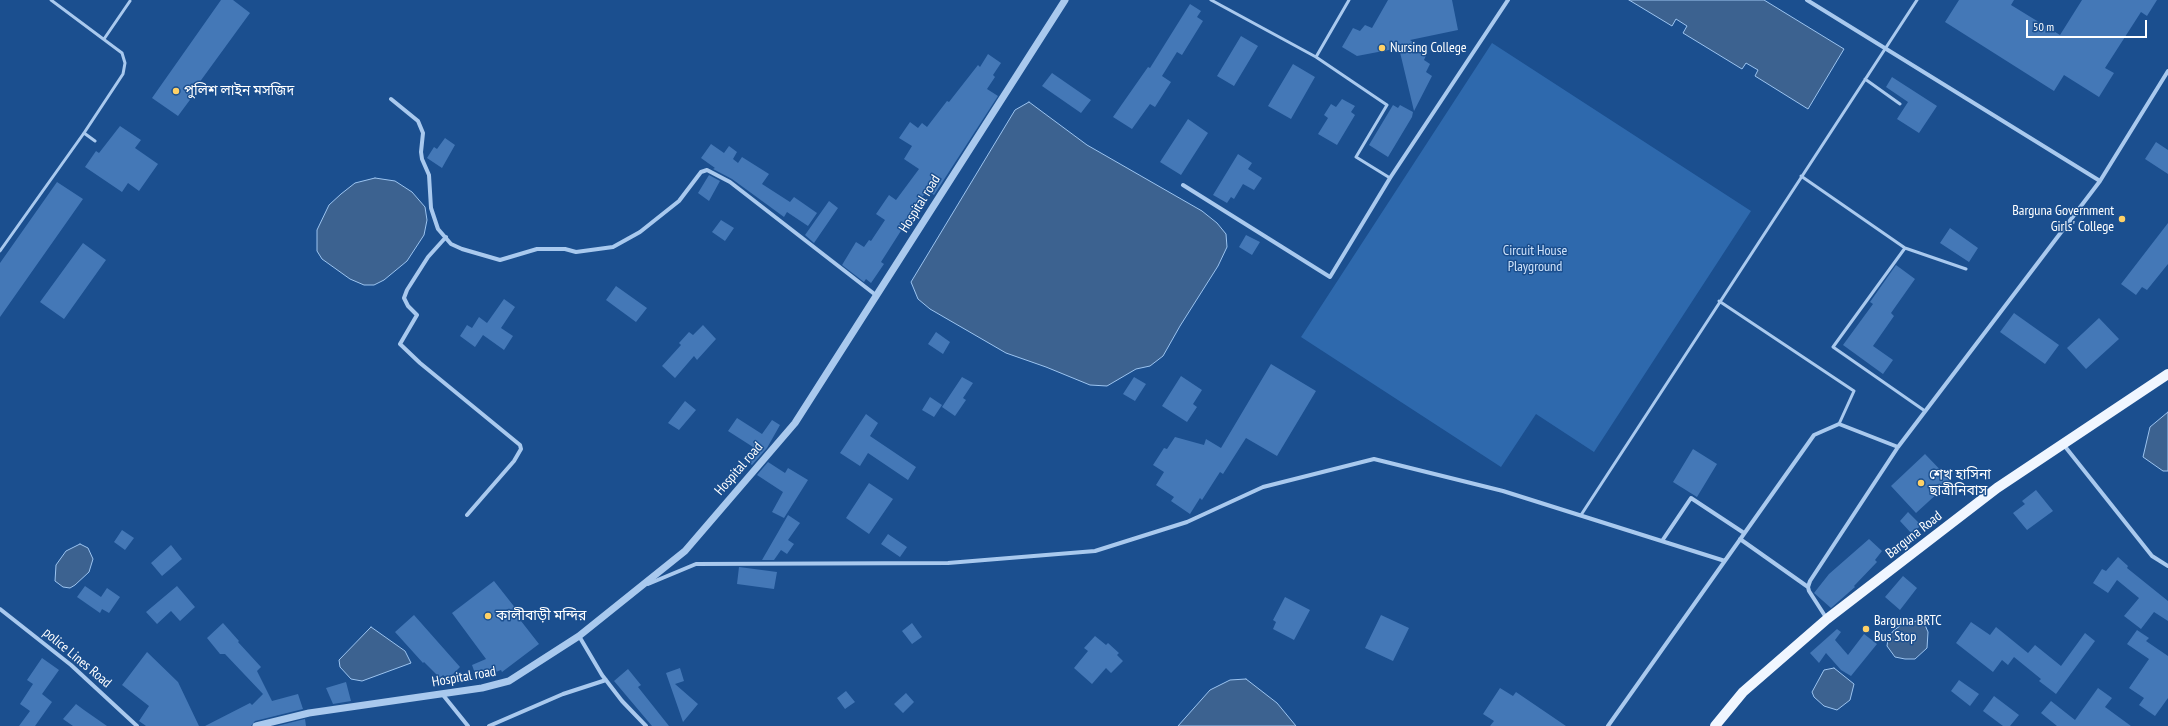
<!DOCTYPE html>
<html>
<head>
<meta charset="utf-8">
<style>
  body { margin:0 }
  #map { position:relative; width:2168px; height:726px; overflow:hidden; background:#1b4f8f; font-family:"PT Sans Narrow",sans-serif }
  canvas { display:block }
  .scale { position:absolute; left:2026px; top:20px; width:121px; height:18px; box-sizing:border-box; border:2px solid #fff; border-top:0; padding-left:5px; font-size:12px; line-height:14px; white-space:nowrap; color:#fff; -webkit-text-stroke:3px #1b4f8f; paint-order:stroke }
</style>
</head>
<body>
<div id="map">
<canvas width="2168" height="726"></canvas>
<div class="scale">50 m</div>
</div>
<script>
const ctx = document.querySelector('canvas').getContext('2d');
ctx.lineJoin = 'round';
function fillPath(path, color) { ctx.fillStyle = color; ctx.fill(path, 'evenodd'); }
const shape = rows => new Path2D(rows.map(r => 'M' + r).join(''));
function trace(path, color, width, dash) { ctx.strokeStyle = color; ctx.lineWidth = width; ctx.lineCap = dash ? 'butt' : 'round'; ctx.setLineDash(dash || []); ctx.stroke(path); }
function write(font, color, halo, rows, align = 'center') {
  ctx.font = font + ' "PT Sans Narrow","Noto Sans Bengali",sans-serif'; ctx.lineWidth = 3; ctx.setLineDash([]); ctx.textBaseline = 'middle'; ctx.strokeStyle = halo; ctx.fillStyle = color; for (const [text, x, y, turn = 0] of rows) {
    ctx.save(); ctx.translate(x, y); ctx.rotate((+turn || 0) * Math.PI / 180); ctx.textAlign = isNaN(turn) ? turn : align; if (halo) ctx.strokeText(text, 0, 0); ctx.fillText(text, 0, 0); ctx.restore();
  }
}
const green = shape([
  [1492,43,1751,211,1594,452,1536,414,1501,467,1301,337]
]);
const water = shape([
  [1629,0,1764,0,1844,49,1808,109,1755,76,1758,70,1746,63,1742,69,1683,33,1687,26,1676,19,1672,26,1629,0],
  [1029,102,1087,145,1202,211,1217,223,1226,234,1227,247,1218,266,1180,326,1163,356,1150,366,1136,369,1107,386,1090,385,1046,367,1006,353,930,309,918,299,911,282,1015,110,1029,102],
  [375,178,395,181,412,192,425,207,427,220,424,235,407,261,384,280,374,285,364,285,350,279,322,259,317,251,317,230,329,205,341,194,355,183,375,178],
  [2168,412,2168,471,2163,471,2143,457,2150,427,2168,412],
  [80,544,88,548,93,559,89,572,75,585,70,588,63,587,55,581,56,565,66,551,80,544],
  [1917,621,1925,625,1928,632,1927,648,1915,659,1905,659,1895,657,1887,646,1888,639,1893,631,1904,623,1917,621],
  [371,627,405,651,411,663,362,681,351,679,340,667,339,660,371,627],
  [1834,668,1854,684,1850,700,1837,710,1824,706,1814,697,1812,692,1824,670,1834,668],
  [1246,679,1277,703,1296,726,1178,726,1210,690,1230,680,1246,679]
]);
const building = shape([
  [221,0,233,0,250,13,199,83,201,85,178,116,152,98],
  [1388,0,1452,0,1458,30,1410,40,1427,53,1424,60,1430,64,1426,72,1432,76,1414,111,1399,48,1357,56,1342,47,1353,28,1360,31,1365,25,1372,28],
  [1959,0,2014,0,2011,5,2060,35,2082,0,2157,0,2147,16,2141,12,2105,68,2114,73,2099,97,2064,75,2054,91,1945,22],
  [1190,4,1201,11,1197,17,1203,21,1182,55,1177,52,1162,76,1171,82,1155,107,1150,104,1132,129,1113,117,1148,67,1150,68],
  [1241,36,1258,46,1234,86,1217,76],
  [988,54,1001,63,993,75,995,77,987,89,998,96,934,195,927,190,881,262,884,264,871,283,866,279,864,282,842,265,856,242,864,247,869,240,871,241,885,220,876,214,889,195,896,200,919,169,904,159,912,146,899,138,910,122,918,128,922,123,927,127,947,101,949,102,978,65,980,67],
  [1293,64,1315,77,1291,119,1268,106],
  [1052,73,1091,100,1081,113,1042,86],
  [1892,77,1937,106,1919,133,1897,119,1908,102,1886,87],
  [1342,99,1355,106,1351,112,1355,115,1337,145,1318,134,1328,118,1324,115,1331,104,1336,107],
  [1393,105,1398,108,1400,105,1413,112,1412,117,1388,157,1369,145],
  [1188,119,1208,133,1181,175,1160,162],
  [120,126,141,140,135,148,158,164,139,191,128,183,122,192,85,167,96,151,99,153],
  [445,138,455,145,442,168,427,158,434,147,437,149],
  [2156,142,2168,150,2168,174,2145,159],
  [711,144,724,153,729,146,737,152,733,159,738,163,742,157,769,174,762,184,790,202,794,197,817,213,808,226,787,212,784,217,732,179,713,169,715,168,701,158],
  [1238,154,1252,163,1248,169,1262,178,1254,190,1243,184,1234,199,1231,197,1227,203,1213,195],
  [709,175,720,181,709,201,698,193],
  [57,182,83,199,0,317,0,263],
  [829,201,838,208,814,243,805,235],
  [721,220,734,228,725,241,712,232],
  [2168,223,2168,264,2147,290,2142,287,2136,295,2121,284],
  [1950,228,1978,248,1969,262,1940,243],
  [1246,235,1260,242,1252,255,1239,247],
  [83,243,106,260,64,319,40,302],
  [1896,265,1915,279,1891,313,1894,316,1873,346,1893,360,1883,374,1843,345,1873,304,1870,302],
  [616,286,647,308,636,322,606,300],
  [504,299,515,307,501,328,513,336,504,350,483,335,475,347,460,336,467,325,472,328,479,317,487,323],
  [2014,313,2059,345,2045,364,2000,332],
  [2099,318,2119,339,2086,369,2067,348],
  [703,325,716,339,697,360,694,356,675,378,662,366,681,345,679,343,689,332,693,335],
  [936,332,950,342,943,354,928,344],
  [1271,364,1316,391,1277,456,1246,438,1223,474,1220,472,1202,500,1200,498,1190,514,1171,501,1174,497,1156,485,1164,472,1153,465,1164,448,1167,449,1175,437,1204,445,1206,439,1221,448],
  [1181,376,1202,390,1193,404,1197,407,1187,422,1162,406],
  [962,377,973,383,963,398,966,400,955,416,942,407],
  [1134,377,1146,384,1135,401,1123,394],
  [930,397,942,405,934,417,922,410],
  [685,401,696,410,679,430,668,423],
  [866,414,878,423,870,436,916,467,908,480,868,453,860,466,840,453],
  [737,418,762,434,772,420,780,425,767,448,752,465,745,460,753,447,728,431],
  [1693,449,1717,464,1697,497,1673,482],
  [1925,454,1951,481,1916,513,1891,486],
  [768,462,785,473,788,468,808,480,784,518,772,512,783,492,757,475],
  [869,483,893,499,869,534,846,518],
  [2036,490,2053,511,2027,530,2013,513,2025,504,2022,501],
  [1908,512,1921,525,1912,534,1900,521],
  [788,515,800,523,788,540,794,544,787,554,781,550,774,560,762,560],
  [122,530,134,538,125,550,114,542],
  [888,534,907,547,900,557,881,544],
  [1869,539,1882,551,1875,560,1877,562,1854,586,1855,587,1831,608,1814,593,1829,574],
  [171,545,182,559,162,576,151,563],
  [2118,557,2128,566,2127,568,2168,601,2168,621,2154,612,2141,629,2124,616,2139,598,2117,580,2108,593,2093,583,2102,569,2106,571],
  [739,567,777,572,774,589,737,584],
  [1903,576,1917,588,1900,610,1885,597],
  [494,581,524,619,521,621,539,644,502,672,501,670,477,679,472,665,486,659,452,613],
  [85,586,101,597,107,588,120,597,109,613,102,609,100,613,77,597],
  [177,586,195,607,180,621,171,611,157,624,146,612],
  [1285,597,1310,610,1294,640,1273,629,1276,622,1273,620],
  [414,615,460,667,448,679,443,675,440,678,424,662,423,663,395,632],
  [1381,615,1409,628,1393,661,1365,648],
  [1971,622,1990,635,1996,627,2028,653,2035,645,2061,666,2085,633,2095,641,2056,694,2039,681,2041,679,2014,657,2008,665,2002,660,1993,672,1956,643],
  [223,623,239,641,238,642,261,667,257,671,272,701,298,694,303,709,255,721,251,726,205,726,250,703,252,705,263,694,225,654,220,654,207,638],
  [912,623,922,637,912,644,902,631],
  [1837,629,1841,632,1835,640,1848,655,1864,634,1877,644,1851,676,1841,670,1826,653,1819,663,1810,653],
  [2137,630,2149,638,2146,641,2168,656,2168,698,2155,716,2139,705,2144,698,2129,688,2149,659,2127,644],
  [1095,636,1106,645,1108,643,1119,653,1117,655,1123,661,1111,673,1106,668,1092,684,1074,668,1088,651,1084,648],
  [147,652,178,682,199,726,146,726,139,721,149,706,122,685],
  [42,658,59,670,42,694,52,702,35,726,19,726,30,711,20,704,33,684,27,680],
  [680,668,684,681,675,684,698,704,683,722,666,673],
  [628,669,641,685,638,687,669,726,652,726,614,681],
  [1959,680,1979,694,1970,706,1951,691],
  [346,682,351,701,333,704,326,688],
  [1500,688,1513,696,1516,692,1566,726,1490,726,1494,721,1483,714],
  [2098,688,2112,698,2105,707,2131,726,2057,726,2041,713,2051,701,2075,720],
  [846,691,855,702,845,709,837,698],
  [906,693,914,702,903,713,894,704],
  [1994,696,2019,715,2010,726,2003,726,1983,711],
  [76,704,84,710,107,726,73,726,63,719],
  [305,719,306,726,277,726]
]);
const service = shape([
  [1211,0,1316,57],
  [1349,0,1316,57,1387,105,1356,157,1390,178],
  [104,39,130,1],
  [1865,79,1900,104],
  [84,133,95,141],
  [1801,176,1905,248,1966,269],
  [1905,248,1833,347,1925,411],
  [0,251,84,133,123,74,125,63,122,53,51,0],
  [1719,301,1854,391,1839,424],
  [1581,515,1917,0]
]);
const minor = shape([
  [1807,0,2100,181],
  [391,99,418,121,423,133,421,152,422,159,429,175,431,208,438,229,451,244,462,249,500,260,537,249,565,249,576,252,613,247,640,232,679,201,701,172,707,170,730,182,877,296],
  [1183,185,1330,277,1390,178,1508,0],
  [446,237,428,257,407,290,404,298,408,306,417,315,400,344,420,363,520,445,521,449,514,461,467,515],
  [2063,444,2152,556,2168,566],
  [1740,539,1808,587],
  [1662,541,1691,498,1744,533],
  [648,584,696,564,948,563,1095,551,1187,522,1263,487,1374,459,1503,491,1725,561],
  [0,609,71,665,137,726],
  [1827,619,1809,591,1808,587,1810,581,1898,447,2100,181,2168,71],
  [579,636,602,675,622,701,646,726],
  [443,695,468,726],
  [489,726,563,694,606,680],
  [1608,726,1814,435,1839,424,1898,447]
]);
const tertiary = shape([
  [256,726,309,713,482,688,509,681,579,636,685,551,795,423,1065,0]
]);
const primary = shape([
  [1715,726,1743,692,1827,619,1997,488,2168,374]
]);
const markers = [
  [1382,48,4,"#ffd166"],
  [176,91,4,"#ffd166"],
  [2122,219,4,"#ffd166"],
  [1921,483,4,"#ffd166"],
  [488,616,4,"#ffd166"],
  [1866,629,4,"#ffd166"]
];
const poiNames = [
  ["Nursing College",1390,48],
  ["পুলিশ লাইন মসজিদ",184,91],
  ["Barguna Government",2114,211,"right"],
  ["Girls' College",2114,227,"right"],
  ["শেখ হাসিনা",1929,475],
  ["ছাত্রীনিবাস",1929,491],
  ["কালীবাড়ী মন্দির",496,616],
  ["Barguna BRTC",1874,621],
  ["Bus Stop",1874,637]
];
const streetNames = [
  ["Hospital road",920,204,-58],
  ["Hospital road",739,469,-49],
  ["Barguna Road",1914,535,-38],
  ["police Lines Road",77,658,40],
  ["Hospital road",464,677,-10]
];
const parkNames = [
  ["Circuit House",1535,251],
  ["Playground",1535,267]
];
fillPath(green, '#2e69ad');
fillPath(water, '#3c6290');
trace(water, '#9cc4f0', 1);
fillPath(building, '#4478b7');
trace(service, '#a9c9ee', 3);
trace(minor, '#a9c9ee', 4);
trace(tertiary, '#a9c9ee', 7);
trace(primary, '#f0f6ff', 10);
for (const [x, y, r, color] of markers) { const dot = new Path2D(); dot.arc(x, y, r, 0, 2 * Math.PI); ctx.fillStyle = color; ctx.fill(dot); trace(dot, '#1b4f8f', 1.5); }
write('14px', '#fff', '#1b4f8f', poiNames, 'left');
write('14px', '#fff', '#1b4f8f', streetNames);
write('14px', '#cfe3fa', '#1b4f8f', parkNames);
</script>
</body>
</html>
